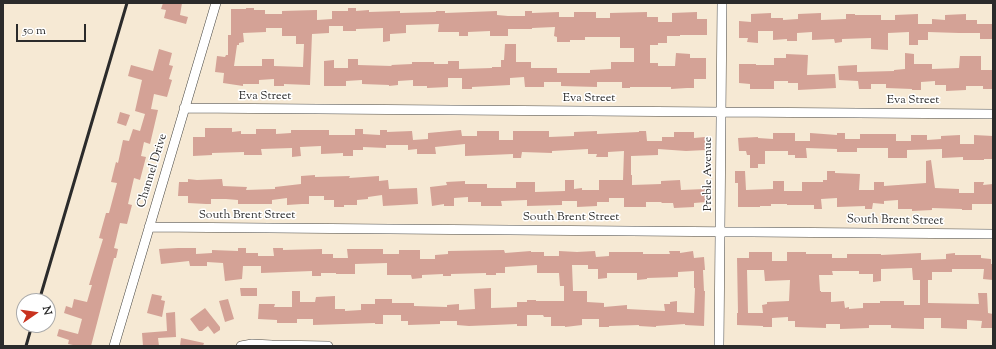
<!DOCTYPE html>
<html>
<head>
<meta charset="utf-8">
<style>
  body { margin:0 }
  #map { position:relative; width:996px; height:349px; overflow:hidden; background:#f6e9d4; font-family:"Sorts Mill Goudy",serif }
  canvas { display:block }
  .frame { position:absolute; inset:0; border:4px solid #2b2b2b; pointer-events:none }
  .north { position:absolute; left:16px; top:293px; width:40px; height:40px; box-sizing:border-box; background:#fff; border:1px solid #aaa; border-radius:50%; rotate:77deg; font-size:11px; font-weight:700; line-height:16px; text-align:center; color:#2b2b2b }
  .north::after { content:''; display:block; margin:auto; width:14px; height:18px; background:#c8321e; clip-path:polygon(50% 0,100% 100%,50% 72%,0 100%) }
  .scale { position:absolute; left:16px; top:24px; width:70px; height:18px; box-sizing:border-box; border:2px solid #2b2b2b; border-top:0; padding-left:5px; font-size:12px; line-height:14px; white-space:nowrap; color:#2b2b2b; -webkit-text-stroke:3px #fff; paint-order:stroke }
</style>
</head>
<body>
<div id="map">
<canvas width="996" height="349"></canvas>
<div class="frame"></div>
<div class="north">N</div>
<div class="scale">50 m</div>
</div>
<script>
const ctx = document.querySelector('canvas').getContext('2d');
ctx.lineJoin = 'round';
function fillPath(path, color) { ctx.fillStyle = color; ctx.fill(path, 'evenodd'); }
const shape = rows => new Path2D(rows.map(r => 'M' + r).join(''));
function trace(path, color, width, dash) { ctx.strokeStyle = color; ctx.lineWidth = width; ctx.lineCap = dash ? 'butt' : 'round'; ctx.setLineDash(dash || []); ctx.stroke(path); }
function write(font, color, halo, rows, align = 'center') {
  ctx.font = font + ' "Sorts Mill Goudy",serif'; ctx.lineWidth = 3; ctx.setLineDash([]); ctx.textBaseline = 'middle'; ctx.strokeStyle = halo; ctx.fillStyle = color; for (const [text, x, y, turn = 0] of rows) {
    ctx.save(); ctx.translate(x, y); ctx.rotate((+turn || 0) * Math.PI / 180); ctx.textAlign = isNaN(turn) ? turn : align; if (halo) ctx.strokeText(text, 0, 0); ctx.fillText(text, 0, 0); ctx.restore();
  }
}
const building = shape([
  [163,3,182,3,180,15,188,17,186,24,164,18,166,10,161,9],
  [246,8,254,8,254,10,265,10,265,14,282,14,282,11,317,10,317,20,332,19,332,11,348,11,348,8,356,8,356,11,369,10,369,12,400,11,400,13,436,12,436,11,445,11,445,13,497,11,497,15,508,16,525,16,525,11,532,11,532,13,559,12,559,17,574,17,574,12,596,12,596,18,610,18,610,13,647,12,647,17,658,17,658,22,672,22,672,13,697,12,697,19,707,19,707,35,680,35,680,36,667,36,667,43,658,43,658,45,650,45,650,63,658,63,658,66,675,66,676,53,690,54,690,58,706,58,706,79,694,79,694,88,687,88,671,89,671,87,630,87,630,88,622,88,622,82,597,82,597,87,561,86,561,82,544,82,544,87,525,87,524,77,510,78,510,85,472,87,472,89,462,89,462,78,448,78,448,87,427,88,427,86,413,86,413,80,398,81,398,85,389,86,389,85,362,84,362,80,346,81,346,86,324,86,324,61,334,60,334,68,348,68,348,59,358,59,358,65,392,66,391,65,412,64,412,62,434,62,434,64,448,64,448,61,459,61,459,69,492,68,492,67,501,67,501,60,504,60,505,44,516,44,516,62,531,62,531,68,557,68,557,73,590,73,590,70,611,69,611,62,634,62,634,48,620,48,620,37,585,37,585,40,570,40,570,42,557,42,557,37,554,36,555,27,532,28,532,29,508,29,508,36,490,36,490,31,468,32,468,36,459,36,459,32,438,32,439,24,406,25,406,33,390,34,390,41,383,42,383,28,356,29,356,31,343,31,343,26,329,26,329,33,312,34,310,85,284,84,284,86,274,86,274,79,259,80,259,84,243,84,243,86,223,83,224,73,215,72,217,56,225,57,226,55,228,55,228,35,231,35,231,9,246,9],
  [266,28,282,28,282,36,296,36,296,44,304,44,303,67,274,66,274,59,262,59,262,66,234,66,237,45,239,45,239,43,244,42,243,33,266,32],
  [771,13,771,18,783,18,783,20,798,19,798,14,821,13,821,20,846,19,846,14,855,14,855,15,881,15,881,20,895,20,895,15,918,14,918,24,932,24,932,19,945,20,945,15,966,14,966,20,977,20,977,24,993,24,993,39,980,39,980,33,959,33,928,32,928,40,918,40,918,45,909,45,909,32,888,33,888,50,871,49,871,38,842,39,842,42,835,43,834,39,812,40,812,32,797,33,797,41,787,41,787,39,773,40,773,31,758,31,758,43,747,42,748,38,739,38,739,21,751,22,751,14],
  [159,49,172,53,169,65,173,66,169,79,172,80,167,97,154,94,151,109,158,110,150,144,144,142,141,156,146,157,140,180,134,178,128,204,132,205,127,224,120,223,114,248,118,249,116,258,114,258,91,346,78,346,68,344,69,340,57,336,59,329,78,334,82,319,64,313,66,306,72,308,74,299,87,302,92,285,89,285,103,239,99,238,106,213,109,213,117,183,111,182,116,162,118,163,123,140,129,141,133,129,140,131,145,114,135,111,142,80,128,76,131,65,153,71],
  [905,53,914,54,914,64,932,64,932,69,959,68,960,56,981,56,981,70,993,70,993,89,983,89,983,86,966,86,966,90,946,91,946,85,935,85,935,81,921,82,921,90,912,90,912,89,886,88,886,84,871,84,871,89,859,89,858,81,839,80,838,66,857,65,857,72,894,71,894,70,905,69],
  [786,54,808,55,807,75,835,74,836,88,798,90,798,83,788,83,788,81,774,81,774,89,750,89,750,84,739,83,739,64,756,64,756,65,774,65,774,58,786,58],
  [120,112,130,115,126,126,117,123],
  [205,128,232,128,232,132,241,131,241,134,256,134,256,129,276,129,276,134,291,133,291,130,329,130,329,135,355,135,355,129,363,129,363,134,380,135,380,130,387,130,387,132,412,131,413,140,428,139,428,133,461,130,462,136,477,136,477,131,499,131,499,140,513,140,513,131,549,131,549,137,574,136,574,132,597,131,597,134,639,132,639,131,646,131,647,141,662,141,662,137,674,137,674,132,694,132,694,138,705,137,706,150,686,151,658,149,658,155,631,156,631,175,632,175,632,185,661,184,661,181,680,180,681,190,705,189,706,202,694,203,694,207,674,208,673,203,662,203,661,202,646,202,646,207,624,207,624,198,609,198,609,202,597,202,597,206,577,207,577,201,562,201,562,205,527,206,527,200,501,201,502,206,481,206,481,202,468,202,468,197,454,198,454,206,444,206,444,204,432,206,430,187,447,185,446,182,465,181,465,184,487,184,487,188,516,188,516,182,535,182,535,192,565,191,565,180,574,180,574,189,582,188,582,190,599,190,599,180,623,180,624,151,608,152,608,157,596,157,597,154,588,154,588,149,552,151,552,153,522,152,521,158,513,158,513,154,465,156,465,144,435,147,436,154,417,154,417,149,408,150,408,145,386,145,386,148,363,147,363,150,353,150,353,156,343,156,343,153,321,154,321,146,300,147,301,156,292,157,292,148,261,149,262,155,244,155,244,152,212,153,212,155,193,156,193,137,205,137],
  [773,133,795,133,795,141,810,141,810,133,837,135,837,133,845,133,845,139,860,139,860,134,896,134,896,141,911,141,911,135,927,135,927,140,941,139,941,136,960,135,960,144,974,144,974,135,993,136,993,159,984,159,984,160,963,160,963,157,942,158,942,149,907,150,907,158,888,158,888,148,857,148,857,152,837,152,837,149,806,148,807,158,795,158,795,155,788,155,788,151,765,151,765,164,758,164,758,168,750,168,750,155,747,155,746,151,739,151,738,138,758,137,758,138,773,139],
  [931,160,935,188,959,189,959,193,974,193,974,182,984,182,983,185,993,184,993,204,972,204,972,210,962,210,962,209,932,208,932,210,912,211,912,209,898,209,898,200,884,201,884,204,873,203,872,209,865,209,865,206,837,207,837,198,821,199,822,209,814,209,814,205,787,205,787,204,771,204,771,206,760,206,760,207,738,207,738,183,735,183,735,171,745,171,746,190,773,189,773,181,784,181,784,191,802,191,802,182,823,182,823,180,827,180,827,171,835,171,835,173,860,174,859,190,874,190,874,182,884,182,884,186,926,183,926,161],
  [315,175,315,177,350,176,349,178,379,176,379,181,388,180,389,189,417,188,418,204,383,206,382,195,368,197,368,199,357,200,357,205,344,205,344,207,334,207,334,200,324,200,324,196,309,196,309,204,302,204,287,205,287,198,272,200,272,204,238,204,238,200,226,199,211,199,211,204,206,204,188,203,188,196,178,196,179,182,188,182,188,179,197,180,222,179,223,186,247,187,246,190,275,189,275,187,301,184,301,176],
  [178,248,196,248,196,254,212,253,212,250,238,251,238,248,246,248,246,253,258,253,258,256,274,256,273,248,283,248,283,250,322,249,322,254,333,254,333,258,348,258,347,249,383,249,383,254,399,254,399,250,420,250,420,259,435,259,435,255,448,254,448,251,504,250,505,253,531,251,531,252,544,252,544,256,559,256,559,251,577,252,595,251,596,257,609,256,609,252,643,252,643,254,670,254,669,251,680,251,680,253,693,251,694,258,704,257,705,270,703,270,704,291,705,291,704,326,685,325,685,324,656,326,656,327,639,326,639,325,609,326,609,327,599,327,599,319,582,319,582,325,565,327,565,326,551,326,551,317,544,317,543,315,527,315,527,326,517,326,517,324,494,325,469,326,457,325,457,321,440,321,440,324,408,325,408,321,401,321,401,315,383,315,383,324,375,324,375,323,313,325,313,319,297,319,297,323,277,323,277,320,258,319,259,304,275,304,274,307,292,307,292,291,300,291,300,302,315,302,316,297,335,296,335,309,345,309,345,311,361,310,361,304,375,304,375,299,392,299,392,303,414,303,414,306,447,307,447,305,459,304,459,310,475,309,474,289,491,288,491,308,517,307,517,302,527,302,527,300,536,300,536,301,564,301,564,286,560,286,559,273,537,273,537,265,505,267,505,273,496,273,496,275,486,275,486,273,451,274,451,276,443,276,443,274,422,275,422,278,412,279,411,275,387,275,387,263,355,264,355,274,336,274,336,273,321,273,321,276,312,276,312,271,261,273,261,266,243,266,242,279,225,281,223,263,207,262,207,266,190,266,189,261,161,264,159,249],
  [572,265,588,265,588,269,598,269,598,279,607,278,607,273,637,273,637,280,647,279,647,278,678,277,678,272,694,271,694,288,695,288,694,313,677,312,677,301,670,302,670,304,664,304,665,311,627,309,627,305,604,307,604,303,587,302,587,291,573,291],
  [749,252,772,252,772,261,787,261,787,252,806,252,806,254,832,254,832,258,847,258,847,254,881,254,881,255,921,253,921,260,946,259,946,254,955,253,955,255,981,255,981,258,991,259,991,264,993,264,993,280,983,279,984,269,952,269,952,272,932,272,932,280,928,280,928,303,979,304,978,293,987,293,988,313,993,314,993,328,981,328,982,321,967,320,967,329,941,328,941,318,924,318,924,329,891,328,891,325,869,325,869,328,840,329,840,324,826,324,826,328,795,327,795,321,788,321,788,317,772,318,772,327,763,327,763,326,737,325,737,313,738,313,737,258,749,258],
  [912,268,913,280,920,280,920,305,904,305,904,301,880,301,880,303,863,303,863,308,849,309,849,307,845,308,844,301,831,302,831,292,821,292,821,291,820,291,819,275,833,275,832,271,859,271,859,274,873,274,873,282,881,281,881,269],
  [747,270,764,270,765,281,790,280,789,301,767,302,767,304,762,305,763,313,748,313],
  [240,288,257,288,257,296,241,296],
  [152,294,162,296,161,300,165,301,162,317,147,313],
  [228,299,234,319,225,322,219,301],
  [205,308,220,327,220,330,214,334,208,326,202,331,199,331,190,319],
  [175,312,176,337,158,338,159,346,143,346,142,333,167,331,166,313],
  [181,338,204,343,203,346,180,346]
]);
const minor = shape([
  [184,108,993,114],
  [149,227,993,234],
  [114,346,216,3],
  [241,346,252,344,272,345,328,346],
  [719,346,722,3]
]);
const rail = shape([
  [39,301,127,3],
  [26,346,32,325]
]);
const streetNames = [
  ["Eva Street",265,97],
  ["Eva Street",589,99],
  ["Eva Street",913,101],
  ["Channel Drive",153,171,-73],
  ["Preble Avenue",709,174,-90],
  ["South Brent Street",247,216],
  ["South Brent Street",571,218],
  ["South Brent Street",895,221,1]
];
fillPath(building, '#d4a296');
trace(minor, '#494844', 10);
trace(minor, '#fff', 9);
trace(rail, '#2b2b2b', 3);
write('12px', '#2b2b2b', '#fff', streetNames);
</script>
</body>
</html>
